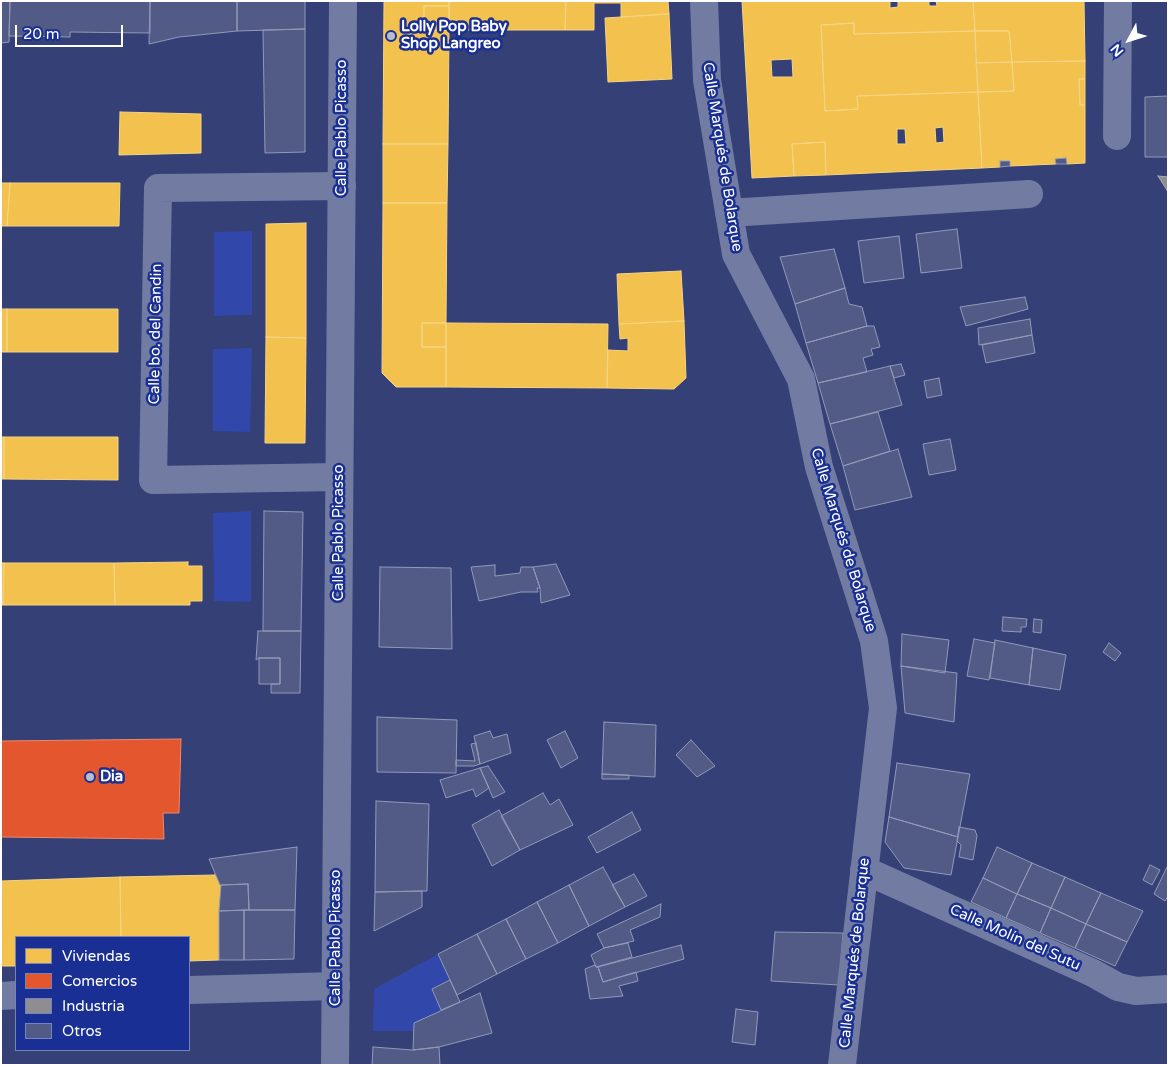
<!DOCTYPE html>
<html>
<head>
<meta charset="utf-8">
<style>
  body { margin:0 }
  #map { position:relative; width:1169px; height:1066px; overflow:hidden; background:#354077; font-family:"Varela Round",sans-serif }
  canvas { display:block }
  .frame { position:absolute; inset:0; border:2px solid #fff; pointer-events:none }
  .legend { position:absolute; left:15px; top:936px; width:175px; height:115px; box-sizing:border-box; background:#192f93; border:1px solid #7582be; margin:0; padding:6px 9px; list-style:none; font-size:15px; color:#fff }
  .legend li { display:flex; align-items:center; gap:10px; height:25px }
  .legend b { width:25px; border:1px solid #7582be }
  .north { position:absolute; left:1104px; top:15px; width:50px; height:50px; -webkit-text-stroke:4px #192f93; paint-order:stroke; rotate:230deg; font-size:14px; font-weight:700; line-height:20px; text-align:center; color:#fff }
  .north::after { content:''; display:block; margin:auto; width:18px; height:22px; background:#fff; clip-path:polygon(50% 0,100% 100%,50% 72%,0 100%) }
  .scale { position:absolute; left:15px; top:25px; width:108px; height:22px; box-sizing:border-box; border:2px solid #fff; border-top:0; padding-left:6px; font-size:15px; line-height:18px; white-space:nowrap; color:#fff; -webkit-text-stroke:4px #192f93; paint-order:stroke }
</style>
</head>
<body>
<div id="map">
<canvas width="1169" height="1066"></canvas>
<div class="frame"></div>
<ul class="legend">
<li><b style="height:14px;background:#f2c14e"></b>Viviendas</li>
<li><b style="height:14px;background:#e4572e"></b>Comercios</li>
<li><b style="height:14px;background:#8d8d92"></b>Industria</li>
<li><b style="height:14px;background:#525b86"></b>Otros</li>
</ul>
<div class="north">N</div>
<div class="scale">20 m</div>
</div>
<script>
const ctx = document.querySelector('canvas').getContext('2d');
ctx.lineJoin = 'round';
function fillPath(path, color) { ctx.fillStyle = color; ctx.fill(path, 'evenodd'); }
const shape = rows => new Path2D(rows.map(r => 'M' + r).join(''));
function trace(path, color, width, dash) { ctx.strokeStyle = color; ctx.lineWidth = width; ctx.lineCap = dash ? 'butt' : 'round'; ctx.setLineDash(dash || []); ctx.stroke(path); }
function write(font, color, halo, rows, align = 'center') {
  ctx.font = font + ' "Varela Round",sans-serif'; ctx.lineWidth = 5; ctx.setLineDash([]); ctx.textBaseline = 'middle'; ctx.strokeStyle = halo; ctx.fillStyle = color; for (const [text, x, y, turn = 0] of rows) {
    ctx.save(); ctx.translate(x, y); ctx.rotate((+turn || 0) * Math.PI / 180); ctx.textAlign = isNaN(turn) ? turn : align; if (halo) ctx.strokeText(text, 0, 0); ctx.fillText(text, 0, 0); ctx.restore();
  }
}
const green = shape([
  [252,231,252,315,214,316,214,232],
  [252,348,250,432,213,431,213,349],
  [251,511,251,602,214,601,213,513],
  [438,954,450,980,432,989,441,1010,414,1023,414,1031,373,1031,374,989]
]);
const homes = shape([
  [384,1,449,1,449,6,424,6,424,31,449,30,448,144,383,144,384,1],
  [449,1,566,1,565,30,449,30,449,1],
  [566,1,668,1,669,14,621,17,621,3,594,3,594,30,565,30,566,1],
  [742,1,890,1,890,8,898,7,898,1,929,1,929,6,937,6,936,1,973,1,975,31,854,34,854,23,821,25,825,111,858,109,857,96,978,92,982,168,826,175,825,142,792,144,794,176,752,178,742,1],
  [792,59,793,77,772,77,771,60,792,59],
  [943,127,944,142,936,143,935,128,943,127],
  [897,129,905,129,906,144,897,144,897,129],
  [973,1,1084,1,1085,61,1012,62,1009,31,975,31,973,1],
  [424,6,449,6,449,30,424,31,424,6],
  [669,14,672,79,608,82,605,18,669,14],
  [854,23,854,34,975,31,978,92,857,96,858,109,825,111,821,25,854,23],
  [975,31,1009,31,1012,62,976,63,975,31],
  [1085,61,1085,79,1079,79,1080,105,1085,105,1085,163,1067,164,1066,158,1055,159,1056,164,1010,166,1010,161,1000,161,1000,167,982,168,978,92,1014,91,1012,62,1085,61],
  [1012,62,1014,91,978,92,976,63,1012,62],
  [1079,79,1085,79,1085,105,1080,105,1079,79],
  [120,112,201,114,201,153,119,155,120,112],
  [825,142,826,175,794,176,792,144,825,142],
  [383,144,448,144,447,203,383,203,383,144],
  [1,183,10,183,7,226,1,226,1,183],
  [10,183,120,183,119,226,7,226,10,183],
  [383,203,447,203,446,323,422,323,422,347,446,347,446,387,396,387,382,373,383,203],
  [306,223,306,338,266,337,266,224,306,223],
  [681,271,684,321,619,324,617,274,681,271],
  [1,309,7,309,7,352,1,352,1,309],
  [7,309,118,309,118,352,7,352,7,309],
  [684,321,686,378,674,389,607,388,608,350,628,351,628,338,620,339,619,324,684,321],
  [422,323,446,323,446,347,422,347,422,323],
  [446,323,608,324,607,388,446,387,446,323],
  [266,337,306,338,305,443,265,443,266,337],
  [1,437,4,437,4,479,1,479,1,437],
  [4,437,118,437,118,480,4,479,4,437],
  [188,562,188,566,202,566,202,601,190,601,190,605,115,605,114,563,188,562],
  [1,563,4,563,3,605,1,605,1,563],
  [4,563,114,563,115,605,3,605,4,563],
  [215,875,221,885,219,960,189,961,189,937,121,937,120,877,215,875],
  [120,877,121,937,16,937,16,966,1,966,1,881,120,877]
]);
const shops = shape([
  [181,739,179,813,163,813,164,839,1,837,1,741,181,739]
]);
const industry = shape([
  [1158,176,1168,177,1168,192,1165,187,1158,176]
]);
const building = shape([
  [1,1,10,1,9,42,1,43,1,1],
  [10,1,150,1,150,33,70,32,70,37,9,36,10,1],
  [150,1,237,1,237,31,179,37,149,44,150,1],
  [237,1,305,1,305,29,237,31,237,1],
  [305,29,305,152,265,153,263,30,305,29],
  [1168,96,1168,157,1145,157,1145,97,1168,96],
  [1066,158,1067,164,1056,164,1055,159,1066,158],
  [1000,161,1010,161,1010,166,1000,167,1000,161],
  [957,229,962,268,921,273,916,234,957,229],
  [899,236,904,278,864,283,858,241,899,236],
  [834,249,845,288,795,304,780,257,834,249],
  [845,288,849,304,862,307,867,326,806,343,795,304,845,288],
  [1025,297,1028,309,966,326,960,307,1025,297],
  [1030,319,1032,335,979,345,978,328,1030,319],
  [867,326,874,326,880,347,871,349,873,355,863,358,867,372,818,383,806,343,867,326],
  [1032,335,1035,353,986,363,982,345,1032,335],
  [901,364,905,375,894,378,890,366,901,364],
  [890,366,902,405,830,424,818,383,890,366],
  [939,378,942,395,927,398,924,381,939,378],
  [878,412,890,451,843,466,830,424,878,412],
  [950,439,956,470,929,475,923,444,950,439],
  [898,449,912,497,855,510,843,466,898,449],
  [264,511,303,512,301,631,263,631,264,511],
  [556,564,570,595,541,603,540,588,533,567,556,564],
  [495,565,495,576,520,573,521,567,533,567,540,588,537,588,538,592,521,592,479,601,471,567,495,565],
  [380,567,451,568,452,649,379,647,380,567],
  [1003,617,1027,619,1026,627,1021,627,1021,632,1002,631,1003,617],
  [1034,619,1042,620,1041,633,1033,632,1034,619],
  [258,631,301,631,300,693,271,693,271,684,280,684,280,658,259,658,256,660,258,631],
  [902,634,949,640,945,673,901,666,902,634],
  [974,639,995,643,989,680,967,676,974,639],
  [995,640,1033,648,1029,685,990,678,995,640],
  [1109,643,1121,653,1115,661,1103,652,1109,643],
  [1033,648,1066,655,1060,690,1029,685,1033,648],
  [259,658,280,658,280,684,259,684,259,658],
  [901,666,957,673,954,722,905,713,901,666],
  [377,717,457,720,456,773,377,772,377,717],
  [604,722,656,725,655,777,602,774,604,722],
  [490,731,493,738,507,734,511,753,480,764,474,736,490,731],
  [565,731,578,758,561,768,547,740,565,731],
  [691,740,715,766,697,777,676,755,691,740],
  [476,743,480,764,474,766,456,766,456,760,475,761,471,744,476,743],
  [897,763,970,774,958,837,889,817,897,763],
  [488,766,505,792,493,798,480,768,488,766],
  [480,768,489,788,476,797,473,789,446,798,440,780,480,768],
  [602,774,629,775,629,779,602,779,602,774],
  [543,793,550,805,559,799,573,825,520,850,501,816,543,793],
  [376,801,429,804,427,891,375,892,376,801],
  [499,810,520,850,492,866,472,825,499,810],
  [632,812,641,830,597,853,588,837,632,812],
  [889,817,958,837,951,875,904,868,885,842,889,817],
  [959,827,975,830,977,836,973,860,959,857,961,845,957,841,959,827],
  [297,847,295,910,249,910,248,884,220,885,209,859,297,847],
  [997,847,1032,863,1017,894,983,878,997,847],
  [1032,863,1065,877,1051,908,1017,894,1032,863],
  [1150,865,1160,870,1152,885,1143,880,1150,865],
  [1168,865,1168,896,1165,901,1154,894,1168,865],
  [603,867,625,907,589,926,569,885,603,867],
  [634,874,647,896,625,907,612,885,634,874],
  [1065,877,1101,893,1086,924,1051,908,1065,877],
  [983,878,1017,894,1006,918,971,902,983,878],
  [248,884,249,910,219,911,221,885,248,884],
  [569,885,589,926,558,943,537,902,569,885],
  [422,891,422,907,374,931,375,892,422,891],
  [1101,893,1143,911,1127,942,1086,924,1101,893],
  [1017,894,1051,908,1040,933,1006,918,1017,894],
  [537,902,558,943,526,959,506,919,537,902],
  [661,904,660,917,630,930,634,941,604,948,597,934,661,904],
  [1051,908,1086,924,1075,948,1040,933,1051,908],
  [244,910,244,960,219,960,219,911,244,910],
  [244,910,295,910,294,959,244,960,244,910],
  [506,919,526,959,497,974,477,934,506,919],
  [1086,924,1127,942,1115,966,1075,948,1086,924],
  [775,932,843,933,839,985,771,981,775,932],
  [477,934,497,974,457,995,438,954,477,934],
  [628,943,632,957,596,967,591,955,604,948,628,943],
  [681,945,684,959,603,982,598,967,681,945],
  [595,965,596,967,598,967,603,982,636,972,638,981,619,986,623,996,590,999,585,969,595,965],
  [450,980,460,1002,441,1010,432,989,450,980],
  [480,993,492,1033,439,1047,413,1050,414,1023,480,993],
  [736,1009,758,1012,755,1045,732,1042,736,1009],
  [373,1047,413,1050,439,1047,440,1065,372,1065,373,1047]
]);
const minor = shape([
  [704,1,707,80,736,254,801,379,819,467,874,641,883,708,842,1065],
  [1117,136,1118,1],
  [729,213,1029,194],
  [339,477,153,480,158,188,342,186],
  [864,870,1093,973,1118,987,1136,991,1168,989],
  [189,990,336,986],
  [1,996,16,995]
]);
const tertiary = shape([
  [335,1065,343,1]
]);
const markers = [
  [391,36,5,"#b8bccf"],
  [90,777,5,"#b8bccf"]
];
const poiNames = [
  ["Lolly Pop Baby",401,27],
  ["Shop Langreo",401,44],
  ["Dia",100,777]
];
const streetNames = [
  ["Calle Pablo Picasso",342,128,-90],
  ["Calle Marqués de Bolarque",722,157,81],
  ["Calle bo. del Candin",156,334,-89],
  ["Calle Pablo Picasso",339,533,-90],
  ["Calle Marqués de Bolarque",843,540,73],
  ["Calle Pablo Picasso",336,938,-90],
  ["Calle Molín del Sutu",1015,938,24],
  ["Calle Marqués de Bolarque",855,953,-84]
];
fillPath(green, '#3148aa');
fillPath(homes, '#f2c14e');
trace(homes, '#f6d483', 1);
fillPath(shops, '#e4572e');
trace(shops, '#ec896d', 1);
fillPath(industry, '#8d8d92');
trace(industry, '#afafb3', 1);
fillPath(building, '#525b86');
trace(building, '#9299b8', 1);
trace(minor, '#727ca2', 28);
trace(tertiary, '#727ca2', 28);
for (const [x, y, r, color] of markers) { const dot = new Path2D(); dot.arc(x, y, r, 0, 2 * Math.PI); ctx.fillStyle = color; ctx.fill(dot); trace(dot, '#192f93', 2); }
write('bold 15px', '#fff', '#192f93', poiNames, 'left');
write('15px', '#fff', '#192f93', streetNames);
</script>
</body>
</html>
